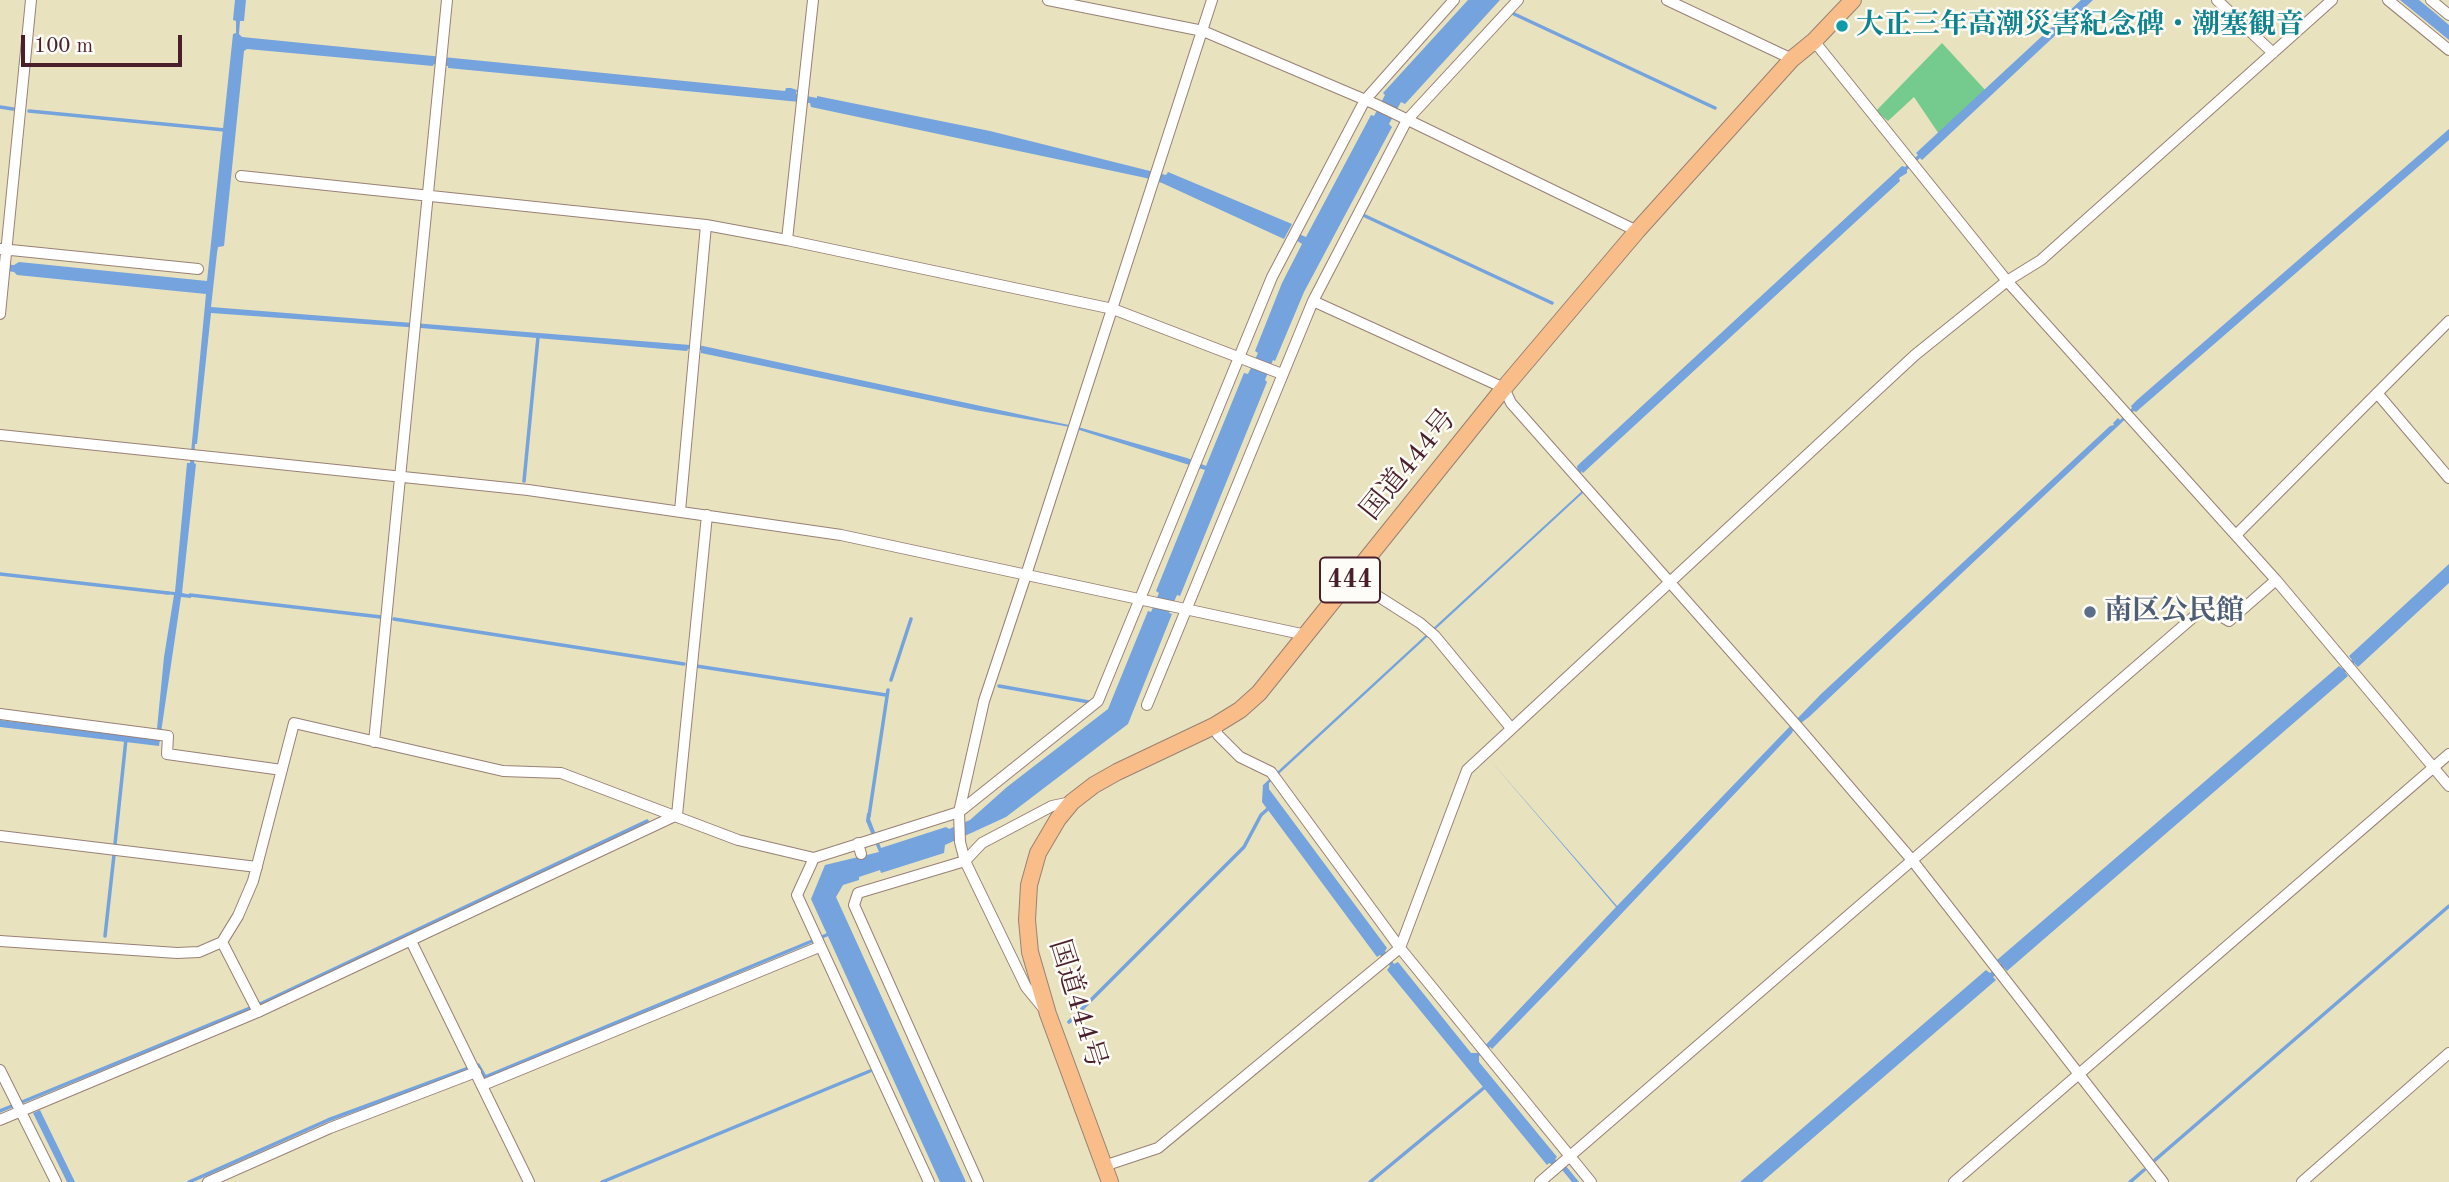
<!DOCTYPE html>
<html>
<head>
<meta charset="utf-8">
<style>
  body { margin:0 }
  #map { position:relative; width:2449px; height:1182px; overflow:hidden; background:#e8e2bf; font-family:"Old Standard TT",serif }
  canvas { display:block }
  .scale { position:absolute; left:21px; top:35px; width:161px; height:32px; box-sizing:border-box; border:4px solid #4a1f2b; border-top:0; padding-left:9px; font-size:21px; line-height:24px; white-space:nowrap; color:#4a1f2b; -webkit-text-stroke:5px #fdfcf7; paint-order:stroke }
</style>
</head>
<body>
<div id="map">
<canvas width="2449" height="1182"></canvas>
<div class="scale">100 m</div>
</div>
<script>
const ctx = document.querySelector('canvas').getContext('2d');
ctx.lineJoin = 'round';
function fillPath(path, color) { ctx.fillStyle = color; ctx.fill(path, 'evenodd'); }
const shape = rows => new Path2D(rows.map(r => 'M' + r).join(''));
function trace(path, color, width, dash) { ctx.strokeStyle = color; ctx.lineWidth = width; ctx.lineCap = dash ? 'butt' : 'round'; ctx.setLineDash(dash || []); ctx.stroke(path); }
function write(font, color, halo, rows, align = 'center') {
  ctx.font = font + ' "Old Standard TT","Noto Serif JP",serif'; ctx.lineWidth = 5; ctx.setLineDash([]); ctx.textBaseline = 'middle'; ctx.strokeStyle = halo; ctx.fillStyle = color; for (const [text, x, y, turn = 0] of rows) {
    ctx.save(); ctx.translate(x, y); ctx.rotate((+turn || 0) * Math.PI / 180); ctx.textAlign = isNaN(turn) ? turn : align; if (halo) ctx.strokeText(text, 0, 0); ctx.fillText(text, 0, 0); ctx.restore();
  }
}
const green = shape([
  [1942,43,1987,92,1941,137,1914,97,1888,121,1876,111]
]);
const water = shape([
  [235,0,246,0,244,21,240,21,239,34,242,37,785,91,786,88,791,88,797,90,796,94,817,98,817,96,990,131,1166,175,1168,172,1292,224,1284,239,1162,183,1146,178,811,107,810,103,448,68,448,66,434,64,433,66,247,49,244,51,224,246,218,247,217,253,211,307,703,346,1078,427,1187,458,1206,466,1244,373,1248,374,1258,353,1255,351,1282,283,1302,244,1296,240,1299,234,1306,237,1371,115,1374,116,1385,95,1383,93,1468,0,1500,0,1405,104,1401,102,1389,124,1392,127,1304,292,1275,361,1273,360,1265,380,1267,382,1180,596,1177,595,1169,613,1172,614,1128,724,1006,817,945,845,944,853,881,873,880,870,859,877,859,880,843,885,836,897,966,1182,940,1182,811,899,825,865,879,852,866,821,867,813,871,814,870,819,881,848,946,827,949,829,970,820,1007,787,1108,709,1148,611,1151,612,1159,593,1156,591,1205,470,1070,427,975,410,701,353,701,350,688,349,687,351,421,328,211,313,197,444,195,444,194,463,196,464,182,593,192,595,191,598,181,597,159,746,0,727,0,720,156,739,164,657,174,595,164,594,164,591,175,592,187,463,190,463,206,294,17,275,14,272,0,270,0,264,14,265,19,262,207,281,233,34,236,33,236,21,233,20],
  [2081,0,2093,0,1922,160,1920,158,1907,170,1907,173,1899,178,1900,181,1583,473,1581,471,1584,492,1269,783,1269,789,1387,948,1385,951,1394,964,1398,962,1471,1053,1478,1053,1616,907,1490,760,1617,906,1821,694,2110,426,2114,425,2113,423,2118,418,2120,420,2132,408,2131,406,2137,400,2449,129,2449,140,2136,412,2134,411,1809,717,1794,728,1792,733,1558,981,1492,1049,1490,1047,1479,1056,1479,1062,1557,1157,1555,1159,1566,1166,1579,1182,1572,1182,1563,1171,1549,1163,1547,1165,1387,970,1390,966,1380,955,1377,957,1262,802,1263,785,1581,492,1577,466,1902,166,1905,167,1918,155,1916,153],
  [2400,0,2419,0,2435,13,2449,25,2449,40],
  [2449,564,2449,583,2358,667,2354,663,2345,672,2348,676,2007,971,2004,968,1993,977,1996,980,1762,1182,1740,1182,1986,970,1990,973,2001,964,1997,960,2339,666,2343,669,2352,660,2349,656],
  [40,1110,75,1182,67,1182,33,1113]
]);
const stream = shape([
  [1512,13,1715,108],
  [0,107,13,109],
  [29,111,225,130],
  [1363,215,1552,303],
  [524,481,538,337],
  [0,574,168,593],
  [190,595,381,617],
  [394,619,684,664],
  [696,666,886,695],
  [891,680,911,619],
  [999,686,1089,702],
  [869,816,888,690],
  [115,844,126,739],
  [105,936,114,855],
  [260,1004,647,821],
  [1069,1022,1244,847,1261,815,1270,807],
  [478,1065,485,1077,829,934],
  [22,1102,250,1008],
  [0,1111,12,1106],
  [2155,1160,2449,906],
  [189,1182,328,1120,469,1068],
  [602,1182,870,1071],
  [1370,1182,1485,1087],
  [2130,1182,2144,1170]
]);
const minor = shape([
  [1048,0,1203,31,1375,104,1637,231],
  [1667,0,1792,59],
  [2217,0,2273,53],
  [2388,0,2449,50],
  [2431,0,2449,15],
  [1814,41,2007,281,2276,580,2449,786],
  [241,176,706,225,787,240,1113,309,1282,374],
  [787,240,813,0],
  [1,249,198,269],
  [1313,301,1504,388,1511,403,1798,727,1912,860,2163,1182],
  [0,314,31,0],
  [2377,393,2449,478],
  [0,435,528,490,841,535,1306,635],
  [680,511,706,225],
  [2236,535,2449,321],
  [1351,579,1420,623,1435,636,1511,728],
  [1147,705,1313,301,1407,120,1518,0],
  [0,714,168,736,167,754,282,770],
  [1214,726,1218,735,1240,757,1271,772,1400,948,1591,1182],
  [374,742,447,0],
  [677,815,707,515],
  [0,836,257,867],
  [858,843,861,854],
  [814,858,797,895,929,1182],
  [0,941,177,953,199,952,222,942,238,916,253,881,294,723,503,771,561,773,738,840,814,858,959,812,1098,701,1272,277,1365,100,1454,0],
  [411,941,529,1182],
  [222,942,258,1012],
  [1044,1009,1026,987,965,861,960,842,959,812,984,701,1026,575,1212,0],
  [0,1070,56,1182],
  [483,1085,819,947],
  [0,1120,258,1012,677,815],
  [1104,1166,1158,1148,1400,948,1467,770,1915,355,2007,281,2041,260,2332,0],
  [208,1182,330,1128,476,1072],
  [978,1182,854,905,858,893,965,861,982,843,1052,806,1071,802],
  [1540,1182,2205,607,2229,621,2276,580],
  [1954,1182,2449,754],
  [2302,1182,2449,1053]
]);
const trunk = shape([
  [1110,1182,1048,1014,1030,952,1027,920,1029,885,1038,853,1058,819,1072,802,1094,785,1117,772,1214,726,1240,710,1259,693,1504,388,1637,231,1792,59,1814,41,1853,0]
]);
const markers = [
  [1842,26,7,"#0f9aa8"],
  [2090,612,7,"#5c6f8a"]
];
const shields = [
  [1350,580,60]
];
const shieldNames = [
  ["444",1350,580]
];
const cultureNames = [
  ["大正三年高潮災害紀念碑・潮塞観音",1856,26]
];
const streetNames = [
  ["国道444号",1409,465,-51],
  ["国道444号",1077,1004,73]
];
const serviceNames = [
  ["南区公民館",2104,612]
];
fillPath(green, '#75ca8d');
fillPath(water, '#74a3dd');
trace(stream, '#74a3dd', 3.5);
trace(minor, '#998075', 12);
trace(trunk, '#998075', 18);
trace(minor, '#fff', 10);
trace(trunk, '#f8bd89', 16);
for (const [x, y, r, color] of markers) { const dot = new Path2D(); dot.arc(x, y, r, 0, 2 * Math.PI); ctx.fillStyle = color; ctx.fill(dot); trace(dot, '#fdfcf7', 2.5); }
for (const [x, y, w] of shields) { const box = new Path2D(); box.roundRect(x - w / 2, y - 22.5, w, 45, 5); ctx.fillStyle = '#fdfcf7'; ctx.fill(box); trace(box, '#4a1f2b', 2); }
write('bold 26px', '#4a1f2b', null, shieldNames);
write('bold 28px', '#0d838f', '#fdfcf7', cultureNames, 'left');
write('28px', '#4a1f2b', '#fdfcf7', streetNames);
write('bold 28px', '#4e5e75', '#fdfcf7', serviceNames, 'left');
</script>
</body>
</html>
